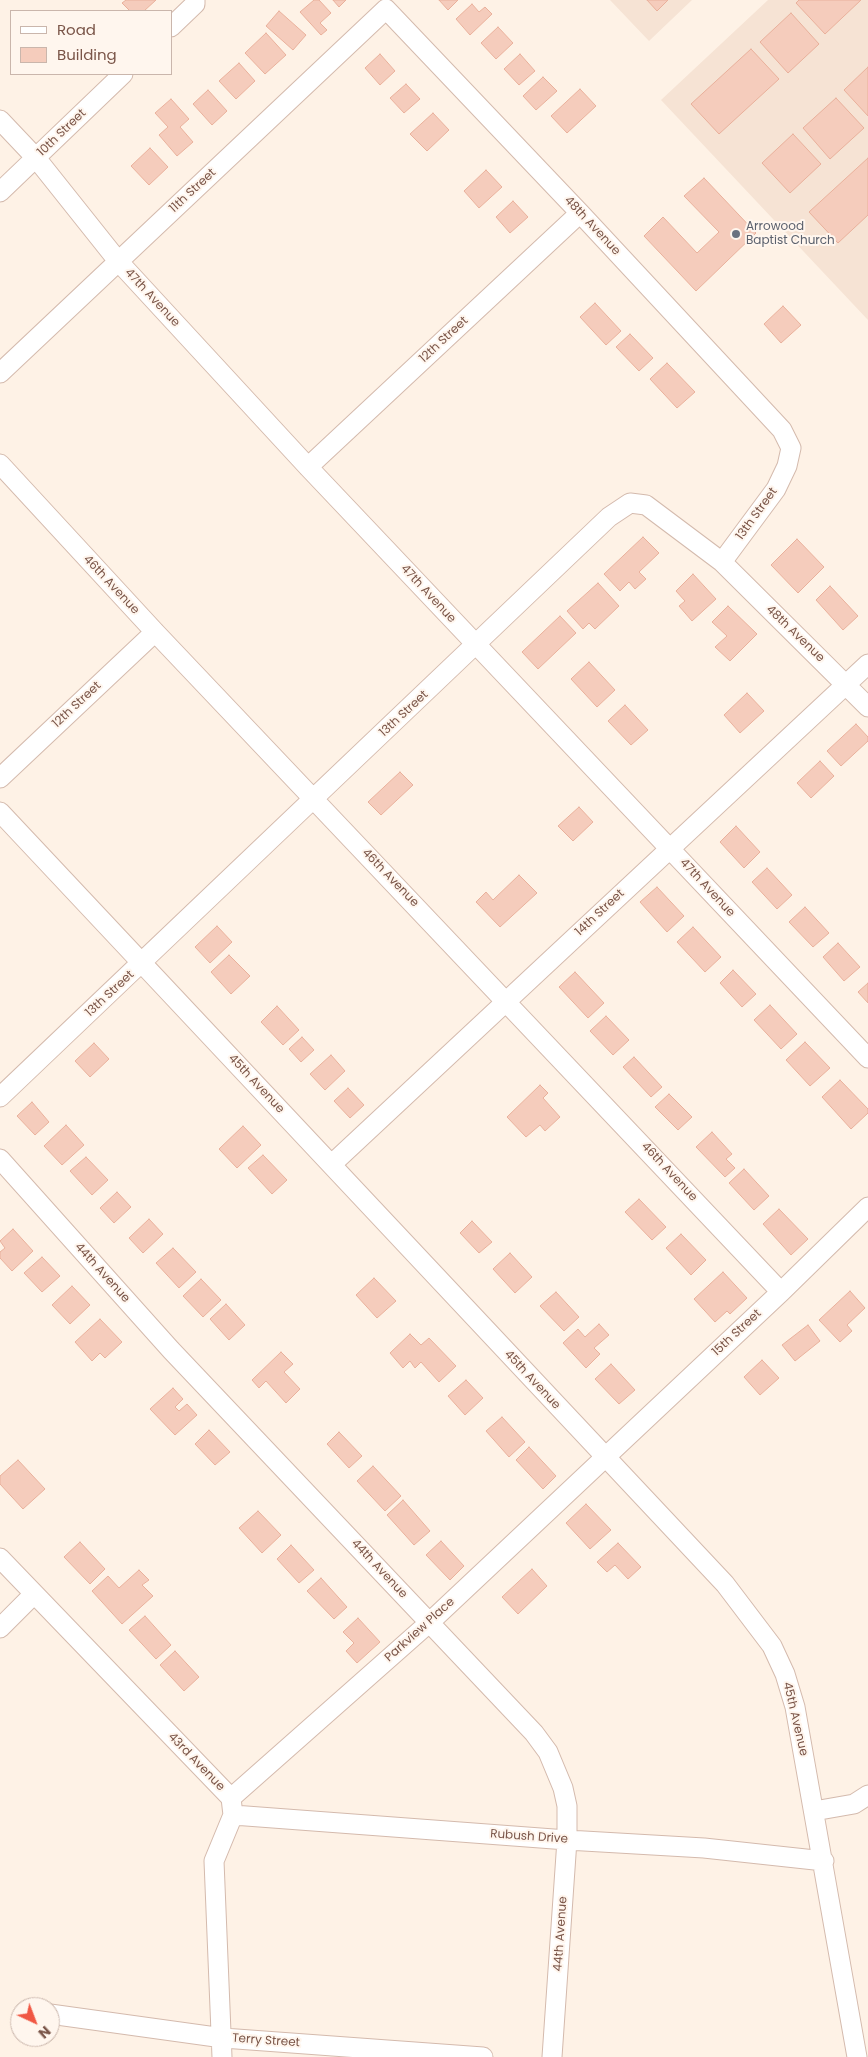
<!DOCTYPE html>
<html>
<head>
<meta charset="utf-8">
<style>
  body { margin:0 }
  #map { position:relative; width:868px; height:2057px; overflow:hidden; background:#fef2e6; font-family:Poppins,sans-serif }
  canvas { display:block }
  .legend { position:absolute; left:10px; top:10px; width:162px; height:65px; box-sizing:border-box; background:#fff6ee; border:1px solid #cab6ac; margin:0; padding:6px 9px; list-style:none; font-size:15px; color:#7a5548 }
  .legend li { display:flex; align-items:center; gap:10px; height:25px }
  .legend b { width:25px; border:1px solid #cab6ac }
  .north { position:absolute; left:10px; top:1997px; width:50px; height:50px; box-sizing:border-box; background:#fff6ee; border:1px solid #cab6ac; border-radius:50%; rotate:137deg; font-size:14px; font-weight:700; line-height:20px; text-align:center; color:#7a5548 }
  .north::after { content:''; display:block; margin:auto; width:18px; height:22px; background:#f05743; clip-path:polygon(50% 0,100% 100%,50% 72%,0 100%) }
</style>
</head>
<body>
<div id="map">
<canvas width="868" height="2057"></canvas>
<ul class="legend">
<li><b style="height:6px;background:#fff"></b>Road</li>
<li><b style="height:14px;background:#f5ccbc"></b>Building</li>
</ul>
<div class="north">N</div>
</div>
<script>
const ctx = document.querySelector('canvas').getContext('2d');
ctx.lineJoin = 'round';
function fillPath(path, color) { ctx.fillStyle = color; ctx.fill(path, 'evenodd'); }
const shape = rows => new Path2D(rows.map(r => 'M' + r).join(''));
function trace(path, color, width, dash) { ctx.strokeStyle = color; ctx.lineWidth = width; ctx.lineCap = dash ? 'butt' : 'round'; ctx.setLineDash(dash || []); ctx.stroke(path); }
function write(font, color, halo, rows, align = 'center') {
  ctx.font = font + ' Poppins,sans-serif'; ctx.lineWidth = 4; ctx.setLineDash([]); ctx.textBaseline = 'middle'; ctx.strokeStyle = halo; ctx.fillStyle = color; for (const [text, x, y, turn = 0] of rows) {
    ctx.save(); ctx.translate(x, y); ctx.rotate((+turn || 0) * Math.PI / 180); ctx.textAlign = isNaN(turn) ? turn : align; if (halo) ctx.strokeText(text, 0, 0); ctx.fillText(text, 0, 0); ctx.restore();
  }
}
const residential = shape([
  [610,0,692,0,649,41],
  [768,0,868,0,868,320,661,100]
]);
const building = shape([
  [126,0,156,0,144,11,130,11,122,3,126,0],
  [314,0,319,0,331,13,320,23,327,30,321,35,300,12,314,0],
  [333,0,346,0,339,7,333,0],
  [439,0,458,0,448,10,439,0],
  [647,0,668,0,657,11,647,0],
  [799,0,861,0,825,34,796,3,799,0],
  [472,4,479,12,485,7,492,14,470,35,456,19,472,4],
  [279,11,306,35,293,50,266,26,279,11],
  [791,13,819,44,788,73,760,42,791,13],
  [498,27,513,43,496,59,481,43,498,27],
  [266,33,286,55,265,74,245,53,266,33],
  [751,49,779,79,719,134,691,104,751,49],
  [380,54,395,71,380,85,365,68,380,54],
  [520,54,535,71,519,85,504,69,520,54],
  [239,63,255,81,236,99,219,81,239,63],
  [868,67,868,116,844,90,868,67],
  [543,77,557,91,536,110,523,96,543,77],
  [406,84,420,99,404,113,390,98,406,84],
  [580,89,596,106,567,133,551,116,580,89],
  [208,90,227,111,212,125,193,104,208,90],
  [836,98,864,128,830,159,803,128,836,98],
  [171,99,189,119,180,127,193,142,177,156,159,135,168,127,155,113,171,99],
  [433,113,449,130,427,151,410,134,433,113],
  [793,134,821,164,790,193,762,163,793,134],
  [150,148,168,167,149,185,131,166,150,148],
  [868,158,868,215,838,243,809,212,868,158],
  [486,170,502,187,479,208,464,191,486,170],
  [704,178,756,233,696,291,644,236,663,217,697,253,719,232,684,196,704,178],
  [513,201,528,217,510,233,496,217,513,201],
  [595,303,621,331,606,345,580,317,595,303],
  [783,306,801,325,781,343,764,324,783,306],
  [630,334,653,358,639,371,616,347,630,334],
  [667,363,695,392,677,408,650,379,667,363],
  [643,537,659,553,639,572,646,579,635,589,629,582,620,591,604,574,643,537],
  [797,539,824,567,798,593,771,565,797,539],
  [693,574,716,599,692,621,679,606,685,601,676,591,693,574],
  [598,583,619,606,595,629,589,623,583,629,567,611,598,583],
  [830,586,858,616,843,630,816,600,830,586],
  [728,606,757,634,730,661,715,647,727,636,712,622,728,606],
  [560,616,576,633,538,669,522,652,560,616],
  [589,662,615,690,597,707,571,679,589,662],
  [747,693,764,711,740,733,724,715,747,693],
  [625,705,648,730,631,745,608,721,625,705],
  [856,724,868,737,868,741,841,766,827,751,856,724],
  [820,761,834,776,811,798,797,783,820,761],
  [400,772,413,785,381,815,368,802,400,772],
  [579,807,593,822,573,841,558,826,579,807],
  [736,826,760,852,744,868,720,842,736,826],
  [767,868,792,895,777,909,752,882,767,868],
  [519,875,537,893,500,927,476,902,486,892,493,900,519,875],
  [657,887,684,916,667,932,640,902,657,887],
  [805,907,829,933,813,947,789,922,805,907],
  [217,926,232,942,210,963,195,947,217,926],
  [693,927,721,957,705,972,677,942,693,927],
  [838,943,860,967,844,981,823,957,838,943],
  [229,955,250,976,231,994,211,972,229,955],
  [733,970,756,994,742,1007,720,983,733,970],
  [575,972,604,1003,588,1018,559,987,575,972],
  [868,983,868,1003,858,992,868,983],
  [770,1005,797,1034,781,1049,754,1020,770,1005],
  [277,1006,299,1030,283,1045,261,1022,277,1006],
  [606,1016,629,1040,613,1055,590,1031,606,1016],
  [302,1037,314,1050,301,1062,289,1049,302,1037],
  [805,1042,830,1068,810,1086,786,1060,805,1042],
  [94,1043,109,1059,90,1077,75,1061,94,1043],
  [331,1055,345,1071,325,1090,310,1074,331,1055],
  [634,1057,662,1087,651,1097,623,1067,634,1057],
  [840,1080,868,1109,868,1113,851,1129,822,1097,840,1080],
  [540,1085,548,1093,543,1098,560,1117,545,1131,540,1125,526,1137,507,1117,540,1085],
  [348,1088,364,1105,350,1118,334,1101,348,1088],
  [669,1094,692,1117,678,1130,655,1107,669,1094],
  [32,1102,49,1122,35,1135,17,1116,32,1102],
  [66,1125,84,1145,62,1165,44,1146,66,1125],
  [243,1126,261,1145,237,1168,219,1149,243,1126],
  [712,1132,732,1154,726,1159,735,1168,725,1177,696,1147,712,1132],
  [263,1155,287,1180,272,1194,248,1168,263,1155],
  [86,1157,108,1180,92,1195,70,1171,86,1157],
  [744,1169,769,1196,754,1210,729,1183,744,1169],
  [117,1192,131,1207,114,1223,100,1208,117,1192],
  [639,1199,666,1227,652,1240,625,1212,639,1199],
  [779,1209,808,1239,791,1255,763,1224,779,1209],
  [149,1219,163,1234,143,1253,129,1238,149,1219],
  [472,1221,492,1242,479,1253,460,1233,472,1221],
  [13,1229,33,1251,12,1271,0,1258,0,1252,5,1248,0,1241,13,1229],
  [681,1234,706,1260,691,1275,666,1248,681,1234],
  [173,1248,196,1272,179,1288,156,1263,173,1248],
  [510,1253,532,1277,515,1293,493,1269,510,1253],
  [42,1257,60,1276,42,1292,24,1273,42,1257],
  [723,1272,747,1298,730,1314,727,1311,715,1322,694,1299,723,1272],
  [374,1278,396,1301,377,1318,356,1295,374,1278],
  [201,1279,221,1300,203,1317,183,1296,201,1279],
  [72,1286,90,1305,70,1324,52,1305,72,1286],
  [850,1291,865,1308,847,1325,852,1331,840,1342,819,1320,850,1291],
  [556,1292,579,1317,564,1331,540,1306,556,1292],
  [226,1304,245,1325,229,1340,210,1319,226,1304],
  [100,1319,122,1342,105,1358,100,1353,92,1361,75,1342,100,1319],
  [599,1324,609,1335,594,1348,600,1354,586,1368,563,1343,578,1329,585,1337,599,1324],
  [808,1325,820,1341,795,1361,782,1345,808,1325],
  [410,1334,421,1345,429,1338,456,1366,439,1382,421,1362,415,1368,410,1361,403,1368,390,1353,410,1334],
  [281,1352,293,1364,284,1372,300,1389,286,1403,266,1381,259,1388,252,1380,281,1352],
  [762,1360,779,1378,760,1395,744,1377,762,1360],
  [611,1364,635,1390,619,1404,595,1379,611,1364],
  [466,1380,483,1398,465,1415,448,1396,466,1380],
  [173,1388,183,1399,175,1407,179,1411,187,1404,197,1415,175,1435,150,1409,173,1388],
  [502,1417,525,1442,509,1457,486,1431,502,1417],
  [209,1430,230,1452,215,1465,195,1444,209,1430],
  [339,1432,362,1456,349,1468,327,1444,339,1432],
  [529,1447,556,1476,543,1489,516,1460,529,1447],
  [18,1460,45,1489,23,1509,0,1484,0,1476,18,1460],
  [373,1466,401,1496,385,1511,357,1481,373,1466],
  [403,1500,430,1531,414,1545,387,1515,403,1500],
  [586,1504,611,1530,590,1549,566,1523,586,1504],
  [258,1511,281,1535,262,1553,239,1528,258,1511],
  [441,1541,464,1566,450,1580,426,1555,441,1541],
  [80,1542,105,1569,90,1584,64,1557,80,1542],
  [618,1543,641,1567,628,1579,615,1565,607,1572,597,1562,618,1543],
  [291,1545,314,1570,299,1583,277,1559,291,1545],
  [532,1569,547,1586,518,1614,502,1597,532,1569],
  [139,1570,149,1580,142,1585,153,1596,122,1624,92,1591,108,1576,119,1588,139,1570],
  [321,1578,347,1607,334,1619,307,1591,321,1578],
  [145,1616,171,1645,156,1659,129,1630,145,1616],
  [358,1618,380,1642,357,1663,346,1651,354,1643,343,1632,358,1618],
  [175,1651,199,1677,184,1691,160,1665,175,1651]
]);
const minor = shape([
  [171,27,195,4,195,0],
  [0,120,36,158,118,261,308,467,868,1058],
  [0,192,123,74],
  [0,373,386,9,580,213,782,430,791,448,787,466,776,489,722,562],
  [0,464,155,632,781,1292],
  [308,467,580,213],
  [0,778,155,632],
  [0,812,725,1584,772,1646,785,1674,795,1707,857,2057],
  [0,1097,609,517,630,503,646,505,722,562,868,707],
  [0,1159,171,1350,534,1733,548,1752,563,1788,567,1806,567,1840,552,2057],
  [332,1164,868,664],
  [0,1558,231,1798,233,1815,214,1861,222,2057],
  [0,1628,33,1595],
  [231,1798,430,1622,781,1292,868,1207],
  [814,1811,854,1804,868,1795],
  [233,1815,567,1840,704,1848,824,1861],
  [50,2014,223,2038,483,2057]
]);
const markers = [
  [736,234,5,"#6b7280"]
];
const streetNames = [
  ["10th Street",62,133,-44],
  ["11th Street",193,191,-43],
  ["48th Avenue",592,226,47],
  ["47th Avenue",152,298,47],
  ["12th Street",444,340,-43],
  ["13th Street",757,514,-54],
  ["46th Avenue",111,585,47],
  ["47th Avenue",428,594,47],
  ["48th Avenue",795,634,44],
  ["12th Street",77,705,-43],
  ["13th Street",404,714,-43],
  ["46th Avenue",390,878,46],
  ["47th Avenue",707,888,47],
  ["14th Street",600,913,-43],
  ["13th Street",110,994,-43],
  ["45th Avenue",256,1084,47],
  ["46th Avenue",669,1172,47],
  ["44th Avenue",102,1273,48],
  ["15th Street",737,1333,-43],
  ["45th Avenue",532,1380,47],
  ["44th Avenue",379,1569,47],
  ["Parkview Place",420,1630,-42],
  ["45th Avenue",795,1719,77],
  ["43rd Avenue",196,1762,46],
  ["Rubush Drive",529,1837,4],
  ["44th Avenue",561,1934,-86],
  ["Terry Street",266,2041,4]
];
const worshipNames = [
  ["Arrowood",746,227],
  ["Baptist Church",746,241]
];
fillPath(residential, '#f6e3d4');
fillPath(building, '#f5ccbc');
trace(building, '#e9b09b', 1);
trace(minor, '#d4baad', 21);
trace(minor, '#fff', 19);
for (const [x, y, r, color] of markers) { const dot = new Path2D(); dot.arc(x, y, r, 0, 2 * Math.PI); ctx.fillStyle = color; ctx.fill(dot); trace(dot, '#fff6ee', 2); }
write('12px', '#7a5548', '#fff6ee', streetNames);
write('12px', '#5b616d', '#fff6ee', worshipNames, 'left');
</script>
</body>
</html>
